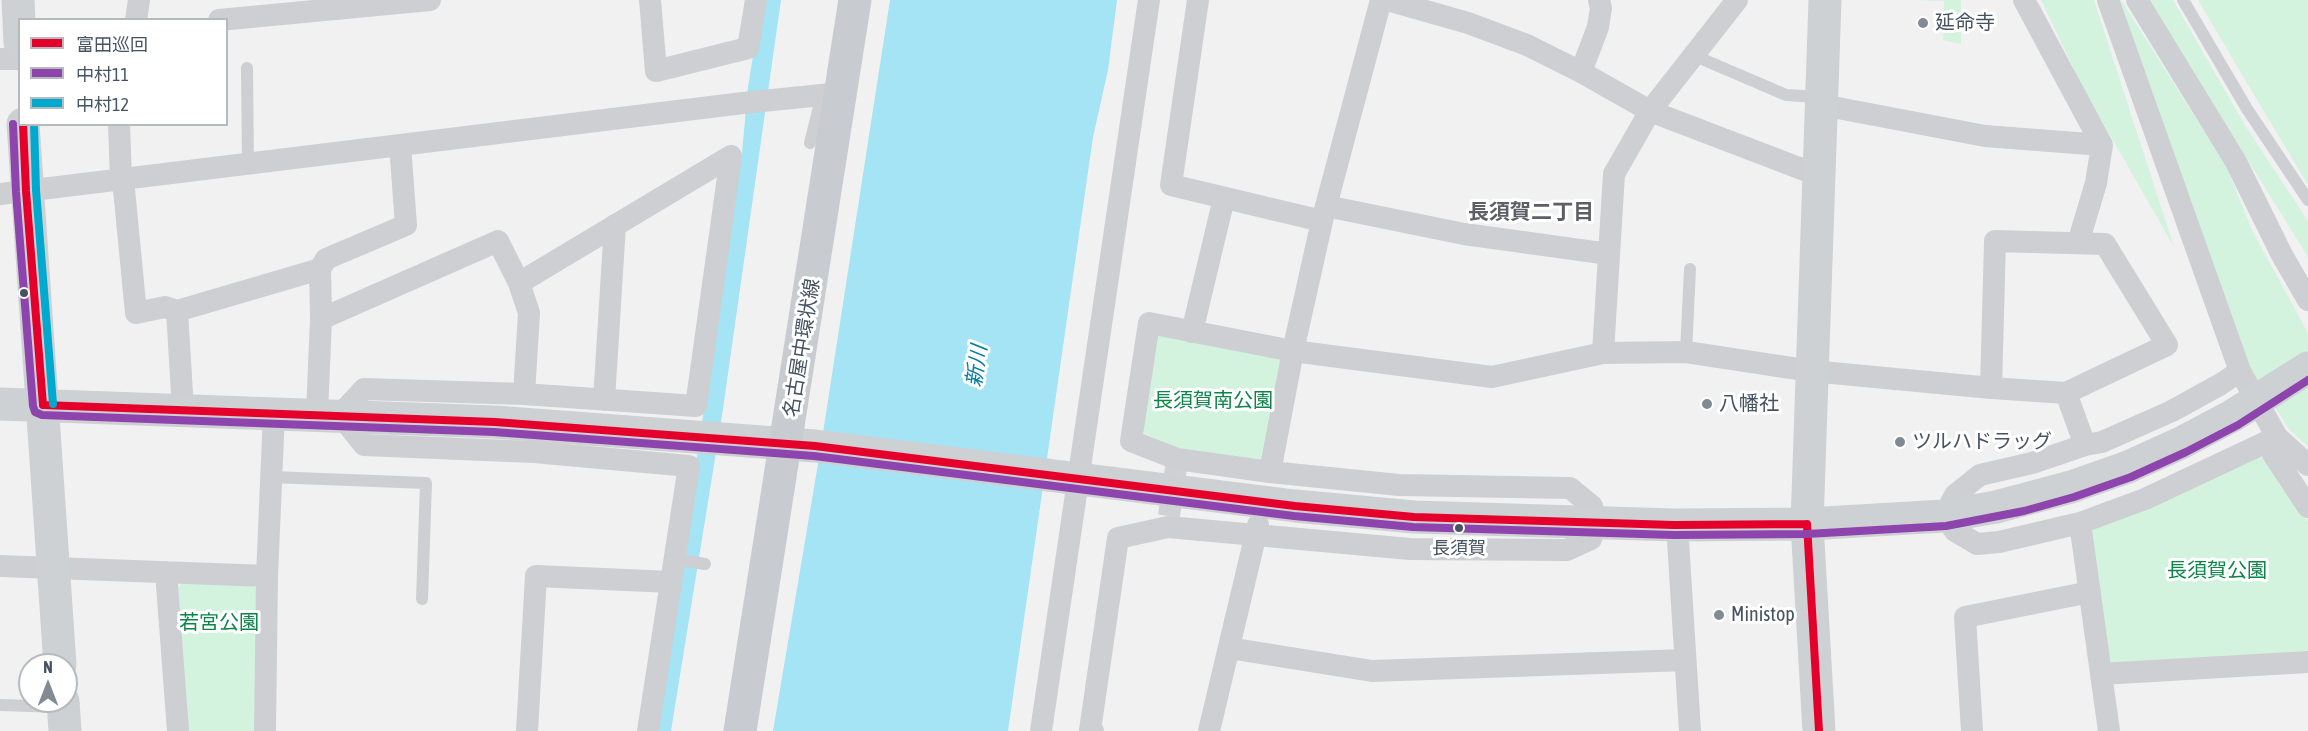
<!DOCTYPE html>
<html>
<head>
<meta charset="utf-8">
<style>
  body { margin:0 }
  #map { position:relative; width:2308px; height:731px; overflow:hidden; background:#f2f1f1; font-family:"Asap Condensed","Noto Sans JP",sans-serif }
  canvas { display:block }
  .legend { position:absolute; left:18px; top:18px; width:210px; height:108px; box-sizing:border-box; background:#fff; border:2px solid #b5babf; margin:0; padding:8px 10px; list-style:none; font-size:18px; color:#465360 }
  .legend li { display:flex; align-items:center; gap:12px; height:30px }
  .legend b { width:30px; border:2px solid #b5babf }
  .north { position:absolute; left:18px; top:653px; width:60px; height:60px; box-sizing:border-box; background:#fff; border:2px solid #b5babf; border-radius:50%; rotate:0deg; font-size:16px; font-weight:700; line-height:24px; text-align:center; color:#465360 }
  .north::after { content:''; display:block; margin:auto; width:21px; height:27px; background:#828a93; clip-path:polygon(50% 0,100% 100%,50% 72%,0 100%) }
</style>
</head>
<body>
<div id="map">
<canvas width="2308" height="731"></canvas>
<ul class="legend">
<li><b style="height:8px;background:#e4002b"></b>富田巡回</li>
<li><b style="height:8px;background:#8e44ad"></b>中村11</li>
<li><b style="height:8px;background:#00a9ce"></b>中村12</li>
</ul>
<div class="north">N</div>
</div>
<script>
const ctx = document.querySelector('canvas').getContext('2d');
ctx.lineJoin = 'round';
function fillPath(path, color) { ctx.fillStyle = color; ctx.fill(path, 'evenodd'); }
const shape = rows => new Path2D(rows.map(r => 'M' + r).join(''));
function trace(path, color, width, dash) { ctx.strokeStyle = color; ctx.lineWidth = width; ctx.lineCap = dash ? 'butt' : 'round'; ctx.setLineDash(dash || []); ctx.stroke(path); }
function write(font, color, halo, rows, align = 'center') {
  ctx.font = font + ' "Asap Condensed","Noto Sans JP",sans-serif'; ctx.lineWidth = 6; ctx.setLineDash([]); ctx.textBaseline = 'middle'; ctx.strokeStyle = halo; ctx.fillStyle = color; for (const [text, x, y, turn = 0] of rows) {
    ctx.save(); ctx.translate(x, y); ctx.rotate((+turn || 0) * Math.PI / 180); ctx.textAlign = isNaN(turn) ? turn : align; if (halo) ctx.strokeText(text, 0, 0); ctx.fillText(text, 0, 0); ctx.restore();
  }
}
const green = shape([
  [1914,0,1961,0,1961,44,1943,40,1944,1],
  [2041,0,2094,0,2174,247,2082,86],
  [2117,0,2121,0,2226,166,2253,232,2308,333,2308,447,2288,428,2247,362],
  [2148,0,2173,0,2246,127,2308,221,2308,257],
  [2198,0,2308,0,2308,185,2260,105],
  [1162,334,1282,359,1263,458,1253,463,1197,457,1145,434,1140,426,1155,338],
  [2257,452,2266,455,2308,521,2308,657,2108,664,2091,532,2096,523],
  [182,583,252,584,259,591,254,731,186,731,178,588]
]);
const water = shape([
  [762,0,781,0,723,409,671,731,656,731,742,153,748,87],
  [890,0,1117,0,1108,70,1093,137,1008,731,773,731,820,452]
]);
const streetTunnel = shape([
  [1169,516,1176,468]
]);
const lane = shape([
  [2183,0,2247,109,2308,200],
  [1695,56,1786,95,1820,97],
  [247,68,248,164],
  [810,143,822,95],
  [1686,352,1690,269],
  [271,477,426,483,422,599],
  [675,559,705,564],
  [0,705,62,707]
]);
const street = shape([
  [650,0,656,71,748,48,756,0],
  [1198,0,1171,185,1322,221],
  [1387,0,1468,23,1527,45,1581,72,1650,111,1820,176],
  [2024,0,2102,145,2096,183,2078,243],
  [2108,0,2240,371,2277,437,2308,465],
  [2137,0,2236,162,2282,255,2308,300],
  [136,20,139,0],
  [219,20,430,0],
  [0,59,20,59],
  [1581,72,1598,27,1601,8,1599,0],
  [1822,105,1985,136,2102,145],
  [119,124,121,179],
  [123,179,136,313,165,307,177,311],
  [0,194,743,103,841,93],
  [1326,206,1464,234,1609,254],
  [320,269,326,259,406,225,400,145],
  [519,283,731,156],
  [1192,332,1224,198],
  [1603,353,1614,174,1650,111,1737,0],
  [2240,371,2221,384,2172,411,2102,442,2085,445,2032,463,1980,475,1955,495,1944,516,1955,531,1977,544,1999,542,2080,523,2145,499,2277,437],
  [2066,393,2085,445],
  [604,400,615,225],
  [183,410,177,311,320,269,321,319],
  [317,414,321,319,498,241,519,283,529,313,524,394],
  [2277,437,2273,454,2308,507],
  [1270,472,1293,351,1322,221,1381,0],
  [2080,523,2109,731],
  [1677,525,1690,731],
  [0,566,267,576],
  [166,572,178,731],
  [1229,648,1372,671,1685,660],
  [2101,674,2308,662],
  [265,731,267,576,274,413],
  [527,731,536,576,671,582],
  [648,731,689,466,534,452,364,445,340,415,364,389,524,394,696,406,731,156],
  [1041,731,1149,0],
  [1093,731,1090,730,1118,538,1168,527,1410,549,1567,550,1591,539,1596,524,1592,506,1570,488,1399,485,1270,472,1177,459,1131,441,1149,323,1293,351,1492,377,1603,353,1686,352,1811,371,1991,388,2066,393,2167,345,2105,244,1995,241,1991,388],
  [1209,731,1258,525],
  [1972,731,1965,617,2090,592]
]);
const secondary = shape([
  [18,0,20,43],
  [23,124,60,665],
  [0,404,495,422,815,446,1295,506,1414,517,1674,525,1807,524,1944,516,1996,507],
  [63,701,65,731],
  [1819,731,1807,524,1825,0]
]);
const primary = shape([
  [740,731,855,0]
]);
const secondaryBridge = shape([
  [1996,507,2071,487,2128,467,2181,443,2232,416,2308,368]
]);
const bus1 = shape([
  [23,124,26,191,43,405],
  [43,405,495,422,815,446,1295,506,1414,517,1674,525,1807,524],
  [1807,524,1819,731]
]);
const bus2 = shape([
  [13,124,16,192,33,406,35,412,42,415,494,432,814,456,1294,516,1413,527,1674,535,1807,534,1946,526,2024,511,2074,497,2131,477,2186,452,2238,425,2308,380]
]);
const bus3 = shape([
  [34,124,36,190,53,404]
]);
const markers = [
  [1923,23,6,"#828a93"],
  [24,293,5,"#465360"],
  [1707,404,6,"#828a93"],
  [1900,442,6,"#828a93"],
  [1459,528,5,"#465360"],
  [1719,615,6,"#828a93"]
];
const busNames = [
  ["長須賀",1459,548]
];
const poiNames = [
  ["延命寺",1935,23],
  ["八幡社",1719,404],
  ["ツルハドラッグ",1912,442],
  ["Ministop",1731,615]
];
const streetNames = [
  ["名古屋中環状線",802,348,-81]
];
const parkNames = [
  ["長須賀南公園",1213,401],
  ["長須賀公園",2217,571],
  ["若宮公園",219,623]
];
const neighbourhoodNames = [
  ["長須賀二丁目",1531,212]
];
const waterNames = [
  ["新川",977,366,-82]
];
fillPath(green, '#d3f3df');
fillPath(water, '#a4e4f4');
trace(streetTunnel, '#d0d1d4', 22, [22, 11]);
trace(lane, '#cdcfd2', 12);
trace(street, '#cdcfd2', 22);
trace(secondary, '#cdd1d4', 33);
trace(primary, '#c8ccd0', 33);
trace(secondaryBridge, '#cdd1d4', 33);
trace(bus1, '#e4002b', 8);
trace(bus2, '#8e44ad', 8);
trace(bus3, '#00a9ce', 8);
for (const [x, y, r, color] of markers) { const dot = new Path2D(); dot.arc(x, y, r, 0, 2 * Math.PI); ctx.fillStyle = color; ctx.fill(dot); trace(dot, '#fff', 2); }
write('18px', '#465360', '#fff', busNames);
write('20px', '#465360', '#fff', poiNames, 'left');
write('20px', '#465360', '#fff', streetNames);
write('20px', '#0c8549', '#fff', parkNames);
write('bold 21px', '#5c6066', '#fff', neighbourhoodNames);
write('italic 21px', '#037f9f', '#fff', waterNames);
</script>
</body>
</html>
